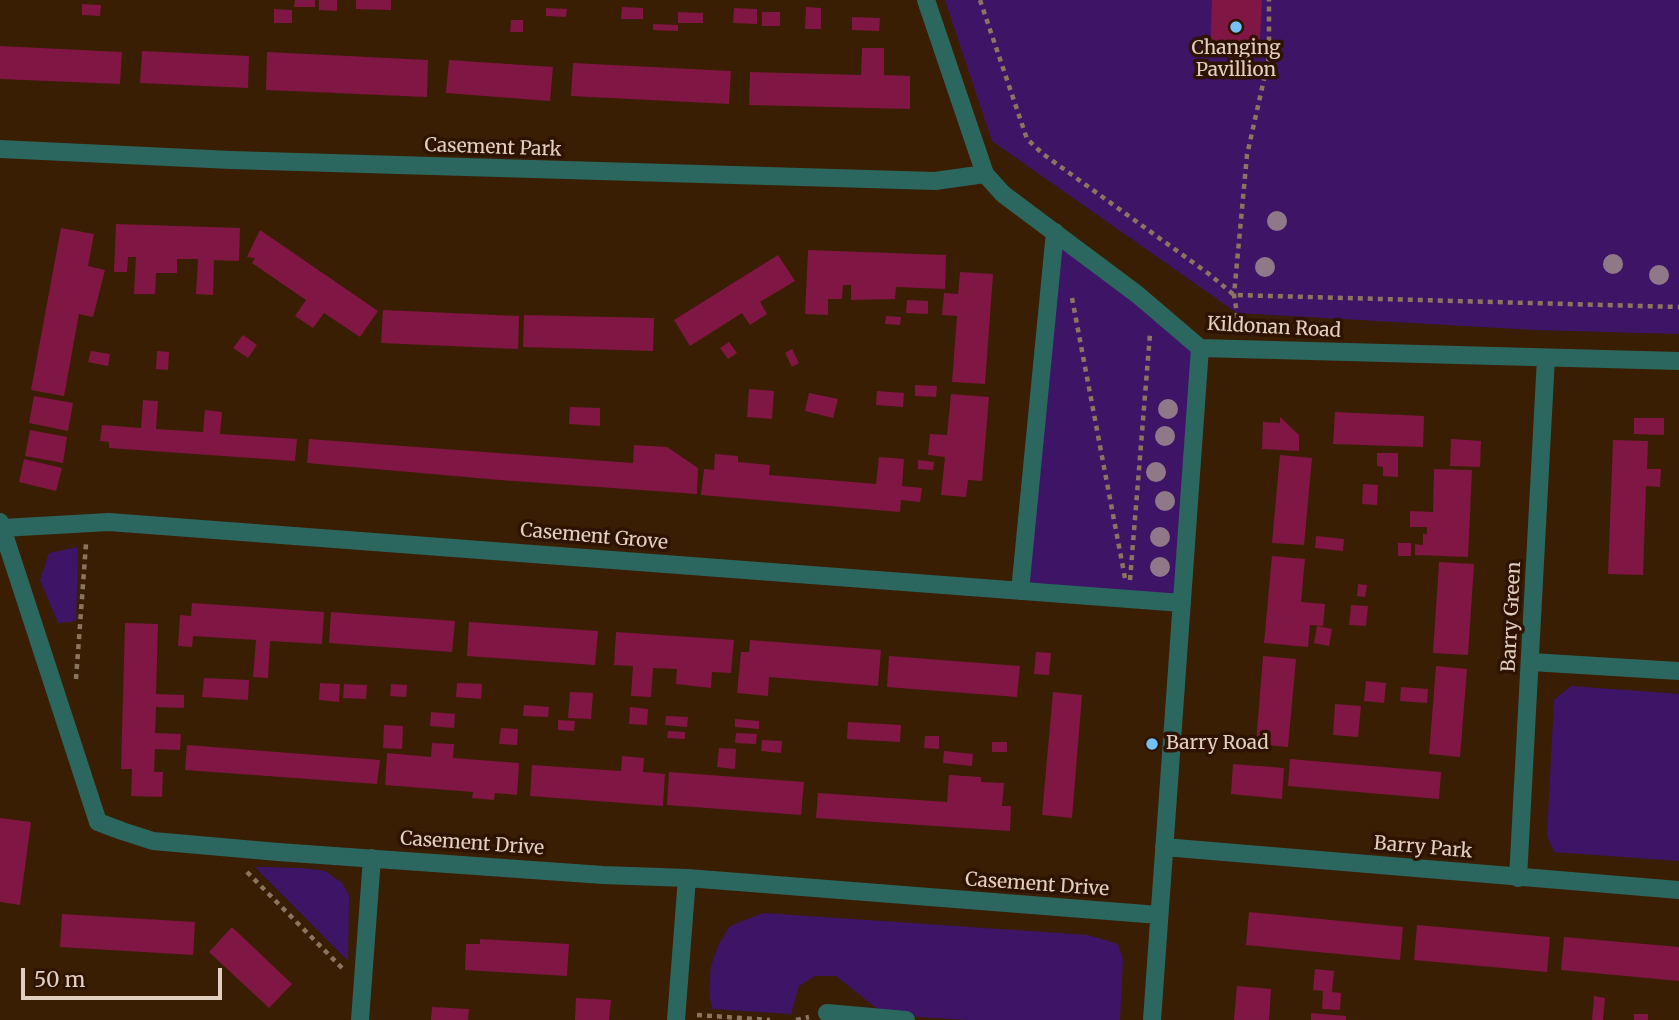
<!DOCTYPE html>
<html>
<head>
<meta charset="utf-8">
<style>
  body { margin:0 }
  #map { position:relative; width:1679px; height:1020px; overflow:hidden; background:#391e04; font-family:Merriweather,serif }
  canvas { display:block }
  .scale { position:absolute; left:21px; top:968px; width:201px; height:32px; box-sizing:border-box; border:4px solid #e1cfc0; border-top:0; padding-left:9px; font-size:21px; line-height:24px; white-space:nowrap; color:#e1cfc0; -webkit-text-stroke:5px #2e1400; paint-order:stroke }
</style>
</head>
<body>
<div id="map">
<canvas width="1679" height="1020"></canvas>
<div class="scale">50 m</div>
</div>
<script>
const ctx = document.querySelector('canvas').getContext('2d');
ctx.lineJoin = 'round';
function fillPath(path, color) { ctx.fillStyle = color; ctx.fill(path, 'evenodd'); }
const shape = rows => new Path2D(rows.map(r => 'M' + r).join(''));
function trace(path, color, width, dash) { ctx.strokeStyle = color; ctx.lineWidth = width; ctx.lineCap = dash ? 'butt' : 'round'; ctx.setLineDash(dash || []); ctx.stroke(path); }
function write(font, color, halo, rows, align = 'center') {
  ctx.font = font + ' Merriweather,serif'; ctx.lineWidth = 7; ctx.setLineDash([]); ctx.textBaseline = 'middle'; ctx.strokeStyle = halo; ctx.fillStyle = color; for (const [text, x, y, turn = 0] of rows) {
    ctx.save(); ctx.translate(x, y); ctx.rotate((+turn || 0) * Math.PI / 180); ctx.textAlign = isNaN(turn) ? turn : align; if (halo) ctx.strokeText(text, 0, 0); ctx.fillText(text, 0, 0); ctx.restore();
  }
}
const green = shape([
  [945,0,1679,0,1679,334,1535,330,1237,313,992,141],
  [1055,234,1200,349,1184,603,1020,591],
  [78,547,76,621,58,623,40,580,49,553],
  [1571,686,1679,694,1679,861,1554,852,1547,836,1554,700],
  [255,867,303,868,325,871,342,883,349,895,348,961],
  [763,913,1088,935,1118,944,1123,960,1120,1020,967,1020,885,1015,836,976,815,976,799,986,791,1014,712,1009,709,992,711,966,718,946,730,926]
]);
const building = shape([
  [295,0,315,0,315,7,294,7],
  [319,0,337,0,337,11,319,10],
  [356,0,391,0,391,10,356,9],
  [1212,0,1262,0,1259,56,1210,54],
  [82,4,101,5,100,16,82,15],
  [622,7,643,8,643,19,621,19],
  [806,7,821,8,821,29,805,29],
  [546,8,567,9,566,17,546,16],
  [734,8,757,9,757,24,733,23],
  [274,9,292,10,292,23,274,23],
  [678,12,703,13,703,23,678,23],
  [762,12,780,12,780,26,762,26],
  [852,17,880,18,879,31,852,30],
  [511,20,523,20,523,32,510,32],
  [653,24,678,25,678,31,653,30],
  [0,46,122,52,120,84,0,79],
  [862,48,884,48,884,75,910,76,910,109,749,105,750,72,861,75],
  [142,51,249,56,248,88,140,83],
  [267,52,428,60,427,97,266,90],
  [449,60,553,67,550,101,446,93],
  [573,63,731,71,729,104,571,96],
  [116,224,240,228,239,261,214,260,213,295,196,294,198,259,177,259,177,273,156,273,155,294,134,294,136,257,128,257,127,272,114,272],
  [61,228,94,234,88,266,105,270,93,317,79,314,64,396,31,390],
  [260,230,378,311,360,337,324,313,313,328,295,316,306,300,252,263,255,258,247,257],
  [808,250,946,255,945,289,896,287,895,299,851,300,851,285,843,285,842,299,828,299,828,315,805,314],
  [778,255,795,281,760,302,767,314,750,325,742,313,690,346,674,320],
  [960,272,993,274,985,384,952,382,957,316,942,315,944,293,958,294],
  [907,300,928,301,928,314,906,313],
  [383,310,519,316,518,349,381,343],
  [524,315,654,318,653,351,523,347],
  [886,316,901,317,900,325,885,324],
  [243,335,257,345,248,358,233,348],
  [729,342,737,353,728,359,720,348],
  [792,349,799,363,792,367,785,353],
  [91,351,110,354,108,366,88,362],
  [157,351,169,352,168,370,156,369],
  [915,385,937,386,936,397,915,396],
  [749,389,774,391,772,419,747,417],
  [877,391,904,393,903,407,876,405],
  [809,393,838,399,833,418,805,411],
  [951,394,989,397,982,481,968,480,966,497,941,495,945,457,928,455,930,434,947,435],
  [34,396,73,403,68,431,29,423],
  [143,400,158,401,156,429,203,432,205,410,222,412,220,434,297,439,295,461,109,448,109,442,100,441,102,425,141,428],
  [570,407,600,408,600,426,569,424],
  [1335,412,1424,416,1423,447,1333,444],
  [1280,417,1299,435,1299,451,1262,449,1263,422,1280,423],
  [1634,418,1664,418,1664,435,1634,434],
  [30,430,67,437,63,463,25,456],
  [309,439,633,463,634,445,667,447,698,468,697,494,500,480,307,463],
  [1451,439,1481,441,1480,467,1450,466],
  [1613,440,1648,441,1647,469,1661,469,1660,487,1646,486,1643,575,1608,574],
  [1377,453,1398,453,1398,477,1383,476,1383,467,1377,466],
  [715,454,738,456,738,462,770,465,769,475,876,484,879,457,904,459,902,486,922,488,920,502,901,500,900,512,701,495,704,469,714,470],
  [1280,455,1312,458,1304,545,1272,543],
  [24,459,62,468,56,491,19,482],
  [918,460,934,462,933,470,918,469],
  [1434,469,1472,470,1468,557,1415,555,1415,544,1423,545,1423,534,1427,534,1427,527,1410,527,1410,511,1433,512],
  [1363,484,1378,485,1377,505,1362,504],
  [1316,536,1344,539,1343,551,1315,548],
  [1398,543,1411,543,1411,556,1398,556],
  [1272,556,1305,559,1301,602,1325,604,1323,626,1310,625,1308,647,1264,643],
  [1439,562,1474,564,1468,655,1433,653],
  [1358,584,1367,585,1365,597,1357,596],
  [192,603,324,612,322,644,270,641,268,678,253,677,256,640,193,636,192,647,178,646,180,615,191,616],
  [1351,605,1368,606,1366,626,1349,625],
  [331,612,455,621,452,652,329,643],
  [469,622,598,631,595,665,467,656],
  [125,623,158,624,156,694,184,695,184,708,156,707,155,733,181,734,180,750,155,749,154,772,163,772,162,797,131,796,132,769,121,769],
  [1317,626,1332,629,1329,646,1314,643],
  [616,632,734,640,731,673,712,672,711,688,676,684,677,669,653,668,651,697,631,696,633,666,614,665],
  [750,640,881,650,878,686,769,677,768,696,737,693,741,652,749,652],
  [1036,652,1051,653,1049,675,1034,674],
  [889,656,1020,666,1017,697,887,687],
  [1263,656,1296,659,1288,747,1256,744],
  [1436,666,1467,669,1460,757,1429,754],
  [204,678,249,680,248,700,202,697],
  [1366,681,1386,683,1384,703,1364,701],
  [320,683,340,684,339,702,319,700],
  [457,683,482,684,481,699,456,697],
  [344,684,367,685,366,699,343,698],
  [391,684,407,685,406,697,390,696],
  [1401,687,1428,689,1427,703,1400,701],
  [570,692,593,693,591,719,568,718],
  [1053,692,1082,695,1072,818,1042,815],
  [1335,704,1361,706,1358,737,1333,735],
  [524,705,549,707,548,717,523,716],
  [630,707,648,709,647,725,629,724],
  [431,712,455,714,454,728,430,726],
  [666,716,688,717,687,727,665,725],
  [735,719,759,721,759,729,735,727],
  [558,720,575,721,574,731,558,730],
  [848,722,901,725,900,742,847,739],
  [384,725,403,726,402,749,383,748],
  [501,728,518,729,517,745,499,744],
  [668,731,685,732,685,739,667,738],
  [736,733,757,734,756,744,735,743],
  [925,736,939,736,939,749,924,748],
  [762,740,782,741,781,753,761,751],
  [992,742,1007,742,1007,752,992,752],
  [432,743,454,744,453,758,519,763,517,795,495,793,494,800,472,798,473,792,385,785,387,753,431,757],
  [187,745,380,760,377,784,185,770],
  [719,748,736,749,735,769,717,767],
  [944,751,973,754,972,766,943,763],
  [622,756,644,758,643,772,665,774,663,806,530,796,532,765,621,771],
  [1290,759,1441,772,1439,799,1288,786],
  [1233,764,1284,768,1282,799,1231,794],
  [669,772,804,782,801,815,667,805],
  [949,775,981,777,981,782,1004,783,1002,806,1011,806,1010,831,816,818,818,793,947,802],
  [0,818,31,822,20,905,0,902],
  [1249,912,1403,927,1400,960,1246,945],
  [62,914,195,922,193,955,60,947],
  [1417,925,1550,937,1547,972,1414,960],
  [232,927,292,984,269,1008,209,952],
  [1564,937,1679,947,1679,981,1561,970],
  [480,939,569,944,567,976,465,970,466,944,480,944],
  [1315,969,1334,971,1332,992,1341,993,1340,1010,1322,1009,1323,991,1313,990],
  [1237,986,1271,989,1269,1020,1234,1020],
  [1594,996,1605,998,1603,1020,1592,1020],
  [576,998,611,1000,609,1020,575,1020],
  [432,1007,469,1009,468,1020,431,1020],
  [1311,1013,1346,1016,1346,1020,1311,1020],
  [1634,1014,1648,1014,1648,1020,1634,1020]
]);
const path = shape([
  [980,0,1027,139,1043,154,1209,274,1234,295,1679,307],
  [1072,298,1125,578],
  [1235,328,1237,313,1234,295,1247,155,1269,57,1269,0],
  [1130,580,1150,334],
  [76,679,86,544],
  [247,872,342,968],
  [697,1015,770,1020],
  [796,1020,809,1017]
]);
const street = shape([
  [926,0,985,174,1003,194,1138,295,1200,348,1679,361],
  [0,149,231,160,935,181,985,174],
  [0,522,98,822,122,831,153,841,278,852,603,875,687,878,1159,915],
  [2,528,109,522,1182,603],
  [1020,591,1055,232],
  [1531,662,1679,671],
  [1164,847,1679,890],
  [1518,878,1546,358],
  [827,1013,906,1020],
  [360,1020,372,858],
  [676,1020,687,878],
  [1152,1020,1200,348]
]);
const trees = [
  [1277,221],
  [1613,264],
  [1265,267],
  [1659,275],
  [1168,409],
  [1165,436],
  [1156,472],
  [1165,501],
  [1160,537],
  [1160,567]
];
const markers = [
  [1236,27,7,"#75c0f6"],
  [1152,744,7,"#75c0f6"]
];
const poiNames = [
  ["Changing",1236,49],
  ["Pavillion",1236,71],
  ["Barry Road",1166,744,"left"]
];
const streetNames = [
  ["Casement Park",493,148,2],
  ["Kildonan Road",1274,328,3],
  ["Casement Grove",594,537,5],
  ["Barry Green",1512,617,-87],
  ["Casement Drive",472,844,4],
  ["Barry Park",1423,848,5],
  ["Casement Drive",1037,885,4]
];
fillPath(green, '#3e1467');
fillPath(building, '#801643');
trace(path, '#8b7560', 4.5, [5, 5]);
trace(street, '#2b675e', 18);
ctx.fillStyle = '#8f7988';
for (const [x, y] of trees) { ctx.beginPath(); ctx.arc(x, y, 10, 0, 2 * Math.PI); ctx.fill(); }
for (const [x, y, r, color] of markers) { const dot = new Path2D(); dot.arc(x, y, r, 0, 2 * Math.PI); ctx.fillStyle = color; ctx.fill(dot); trace(dot, '#2e1400', 2.5); }
write('19px', '#e1cfc0', '#2e1400', poiNames);
write('19px', '#e1cfc0', '#2e1400', streetNames);
</script>
</body>
</html>
